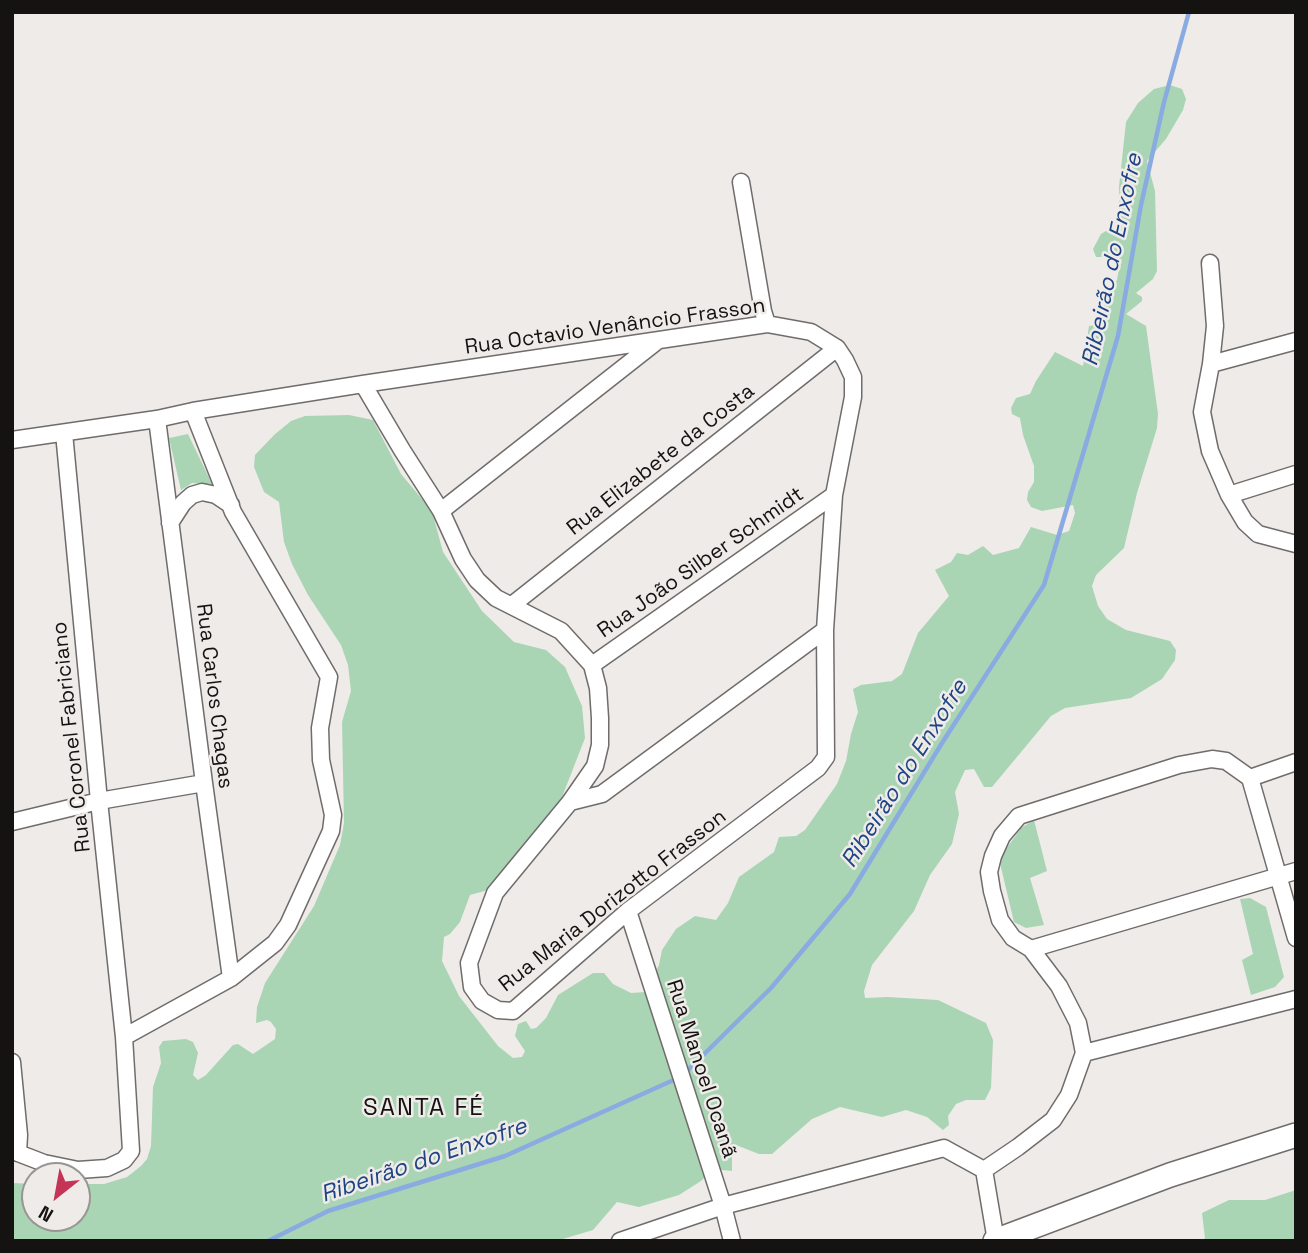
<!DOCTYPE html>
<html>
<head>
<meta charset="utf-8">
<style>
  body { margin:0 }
  #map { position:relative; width:1308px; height:1253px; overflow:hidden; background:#efebe8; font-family:"Space Grotesk",sans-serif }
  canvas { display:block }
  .frame { position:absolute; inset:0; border:14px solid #151312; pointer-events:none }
  .north { position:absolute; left:21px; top:1162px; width:70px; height:70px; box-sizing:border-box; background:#efebe8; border:2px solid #989592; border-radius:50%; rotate:211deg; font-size:19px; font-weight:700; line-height:28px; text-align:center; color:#151312 }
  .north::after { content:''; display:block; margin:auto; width:24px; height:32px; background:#c43457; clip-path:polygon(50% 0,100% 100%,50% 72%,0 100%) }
</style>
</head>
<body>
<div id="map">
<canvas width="1308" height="1253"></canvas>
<div class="frame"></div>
<div class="north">N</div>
</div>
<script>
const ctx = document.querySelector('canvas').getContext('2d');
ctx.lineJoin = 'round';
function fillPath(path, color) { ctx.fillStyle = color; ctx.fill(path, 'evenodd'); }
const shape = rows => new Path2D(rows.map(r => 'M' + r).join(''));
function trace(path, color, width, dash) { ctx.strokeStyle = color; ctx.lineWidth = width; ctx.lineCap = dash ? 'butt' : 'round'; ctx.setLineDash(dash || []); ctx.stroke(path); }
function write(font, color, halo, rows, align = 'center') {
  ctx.font = font + ' "Space Grotesk",sans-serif'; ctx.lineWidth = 5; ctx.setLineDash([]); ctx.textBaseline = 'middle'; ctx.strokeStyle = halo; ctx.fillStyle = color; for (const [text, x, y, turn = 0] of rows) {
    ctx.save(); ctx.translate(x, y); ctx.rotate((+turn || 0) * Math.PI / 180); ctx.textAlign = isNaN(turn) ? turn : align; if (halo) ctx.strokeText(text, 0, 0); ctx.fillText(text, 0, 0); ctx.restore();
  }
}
const green = shape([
  [1170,85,1182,89,1186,99,1183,110,1166,139,1147,161,1155,191,1157,271,1153,279,1136,293,1142,297,1142,301,1126,314,1146,326,1158,414,1157,428,1137,493,1124,548,1096,575,1092,586,1098,606,1107,619,1126,630,1170,641,1176,650,1175,660,1162,679,1131,698,1065,708,1051,716,992,787,984,787,974,769,965,770,955,792,959,814,952,844,930,875,914,911,872,965,864,991,865,998,888,997,938,1000,986,1023,993,1040,991,1088,985,1100,966,1100,956,1104,948,1116,949,1125,943,1130,927,1117,906,1110,882,1117,840,1107,812,1119,772,1154,759,1154,736,1145,732,1151,732,1171,713,1169,701,1181,679,1195,639,1207,617,1202,593,1230,556,1241,12,1241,12,1183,35,1184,35,1218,77,1218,77,1184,104,1184,127,1177,141,1166,147,1159,151,1146,153,1087,161,1063,159,1047,163,1041,186,1039,193,1042,198,1053,193,1075,198,1080,206,1075,233,1045,238,1044,253,1054,275,1039,276,1029,271,1022,267,1020,256,1023,257,1007,265,983,314,906,340,845,344,823,342,722,351,691,348,665,341,645,308,595,292,564,284,542,279,502,264,492,254,467,255,455,274,435,291,421,305,416,349,415,373,420,401,474,432,511,443,552,482,611,514,642,546,650,565,667,582,706,585,738,557,810,499,887,470,895,460,922,450,934,444,937,442,961,459,996,498,1046,513,1058,522,1057,525,1051,515,1036,518,1024,526,1021,531,1029,536,1028,546,1018,558,995,593,973,604,973,613,984,631,993,646,992,659,965,662,950,676,929,695,916,716,920,728,903,739,877,774,852,779,837,796,836,805,830,837,784,846,761,851,734,858,712,853,689,861,685,892,681,902,674,918,633,949,596,935,570,951,562,957,553,968,555,983,546,993,555,1019,548,1031,527,1057,535,1069,531,1075,513,1073,505,1042,511,1031,507,1027,500,1028,492,1034,482,1034,466,1023,435,1020,418,1012,414,1011,408,1016,398,1030,394,1036,381,1055,352,1083,366,1089,326,1101,324,1105,297,1117,280,1120,263,1114,257,1096,257,1093,249,1101,234,1106,231,1113,234,1120,222,1119,187,1126,122,1138,103,1154,89],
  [188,434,212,484,192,483,181,490,169,438],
  [1034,820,1047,871,1030,878,1044,925,1026,928,1014,922,999,859,1021,828],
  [1250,898,1266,907,1284,977,1275,987,1251,995,1242,960,1253,954,1240,899],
  [1296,1190,1296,1241,1202,1241,1205,1238,1202,1213,1229,1200,1265,1200]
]);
const stream = shape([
  [685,1073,771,988,850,894,942,743,1044,585,1118,336,1141,205,1164,102,1189,12],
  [268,1241,328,1211,505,1156,678,1078]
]);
const street = shape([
  [741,182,763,311,767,324],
  [1210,263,1215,326,1211,364,1202,412,1210,451,1229,495,1245,522,1258,534,1296,544],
  [1211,364,1296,341],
  [157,419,204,783,231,978],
  [64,433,99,801,124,1037],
  [12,440,157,419,193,411,363,384,767,324,811,332,837,348,845,360,853,377,853,397,834,495,825,630,826,757,818,768,628,911,513,1011,498,1010,482,1001,472,987,469,963,495,893,570,802,595,766,600,745,600,718,598,688,592,665,561,631,496,598,477,580,463,559,441,511,402,450,363,384],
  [1229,495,1296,474],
  [441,511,656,342],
  [170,523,183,503,192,495,202,492,216,495,231,505],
  [512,605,837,348],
  [592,665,834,495],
  [1250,778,1296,938],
  [1250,778,1296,762],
  [570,802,602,794,825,630],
  [12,822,99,801,204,783],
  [628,911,723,1206,732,1241],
  [1031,949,1296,871],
  [1084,1053,1296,999],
  [12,1062,19,1135,18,1153],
  [18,1153,44,1163,78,1170,107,1168,124,1160,131,1151,124,1037,231,978,275,943,288,925,331,831,333,815,321,760,320,728,329,677,233,512,193,411],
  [984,1170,1018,1147,1053,1120,1069,1095,1084,1053,1078,1023,1059,986,1031,949,1013,938,1000,920,992,891,989,872,993,856,1002,836,1019,816,1179,765,1212,759,1226,761,1250,778],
  [984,1170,996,1241],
  [620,1241,723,1206,944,1148,984,1170]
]);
const secondary = shape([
  [995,1241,1170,1175,1296,1135]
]);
const streetNames = [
  ["Rua Octavio Venâncio Frasson",615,327,-8],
  ["Rua Elizabete da Costa",661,460,-38],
  ["Rua João Silber Schmidt",701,563,-35],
  ["Rua Carlos Chagas",214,696,83],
  ["Rua Coronel Fabriciano",72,737,-96],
  ["Rua Maria Dorizotto Frasson",613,901,-38],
  ["Rua Manoel Ocanã",701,1069,72]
];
const waterNames = [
  ["Ribeirão do Enxofre",1113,260,-78],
  ["Ribeirão do Enxofre",905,774,-58],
  ["Ribeirão do Enxofre",424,1161,-19]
];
const quarterNames = [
  ["SANTA FÉ",424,1108]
];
fillPath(green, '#a9d5b4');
trace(stream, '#8aabe1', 4.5);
trace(street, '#706c6b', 19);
trace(secondary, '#706c6b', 26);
trace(street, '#fff', 16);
trace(secondary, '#fff', 23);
write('21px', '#151312', '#efebe8', streetNames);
write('italic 23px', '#1d4484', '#efebe8', waterNames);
ctx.letterSpacing = '2px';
write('24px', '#151312', '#efebe8', quarterNames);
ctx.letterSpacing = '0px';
</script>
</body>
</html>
